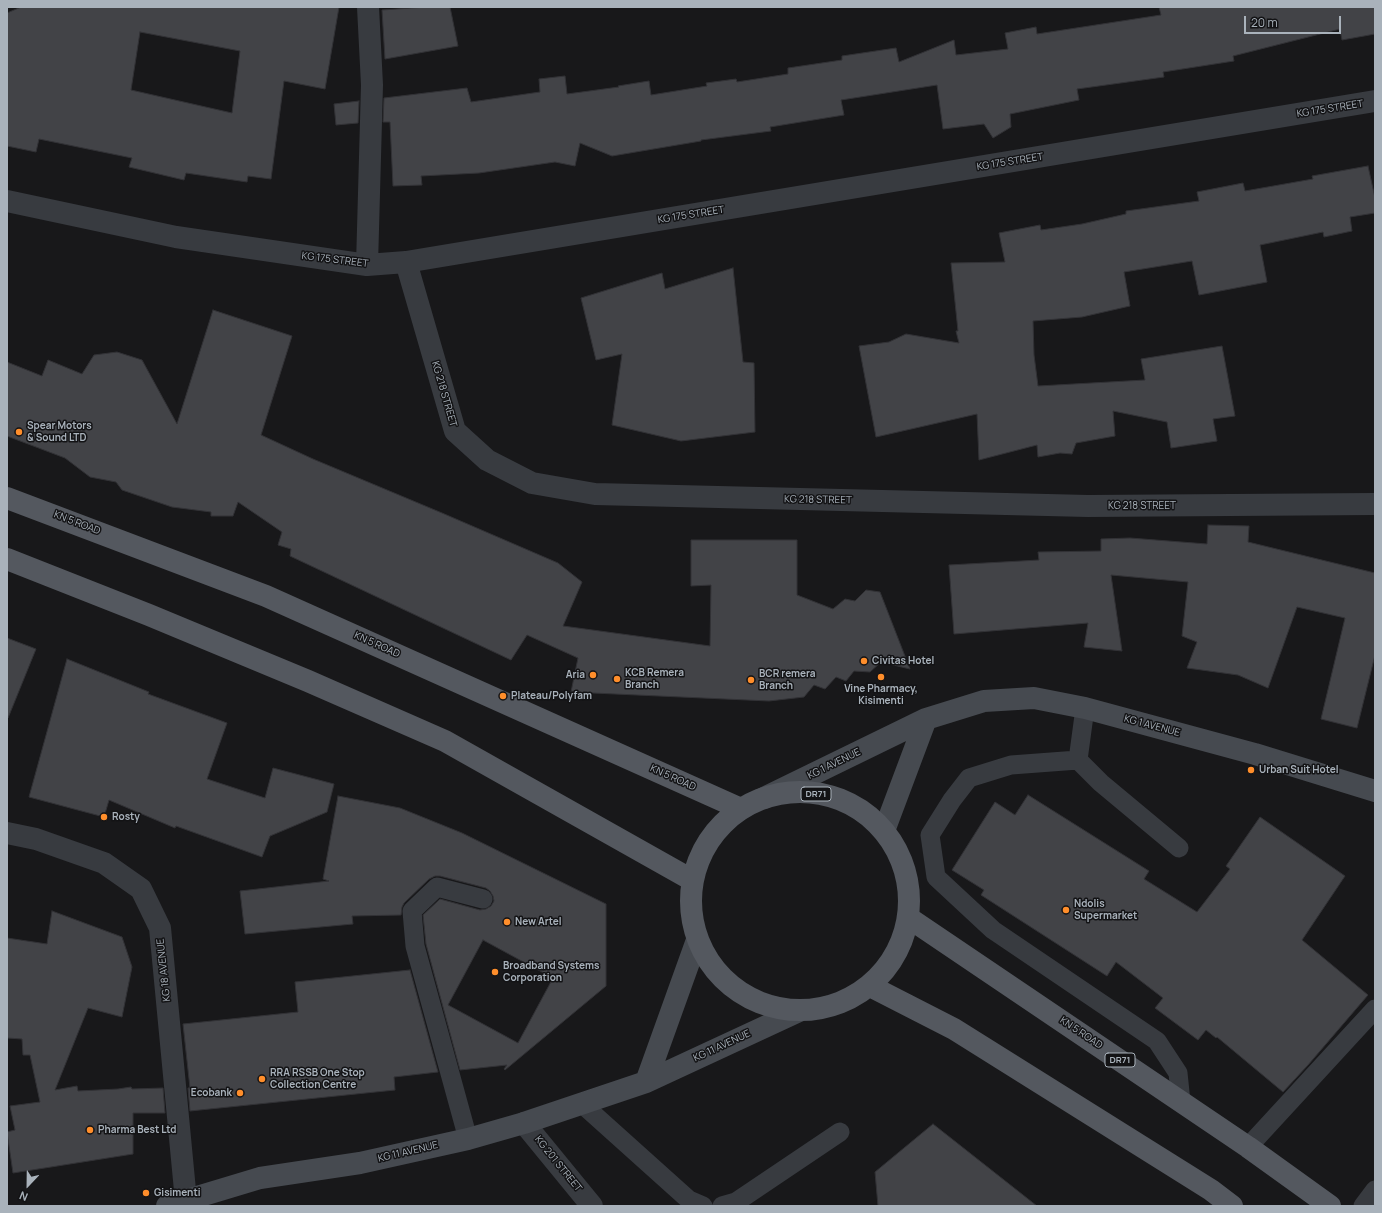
<!DOCTYPE html>
<html>
<head>
<meta charset="utf-8">
<style>
  body { margin:0 }
  #map { position:relative; width:1382px; height:1213px; overflow:hidden; background:#18181a; font-family:Manrope,sans-serif }
  canvas { display:block }
  .frame { position:absolute; inset:0; border:8px solid #a9b2bb; pointer-events:none }
  .north { position:absolute; left:8px; top:1165px; width:40px; height:40px; -webkit-text-stroke:3px #131315; paint-order:stroke; rotate:202deg; font-size:11px; font-weight:700; line-height:16px; text-align:center; color:#a9b2bb }
  .north::after { content:''; display:block; margin:auto; width:14px; height:18px; background:#a9b2bb; clip-path:polygon(50% 0,100% 100%,50% 72%,0 100%) }
  .scale { position:absolute; left:1244px; top:16px; width:97px; height:18px; box-sizing:border-box; border:2px solid #a9b2bb; border-top:0; padding-left:5px; font-size:12px; line-height:14px; white-space:nowrap; color:#a9b2bb; -webkit-text-stroke:3px #131315; paint-order:stroke }
</style>
</head>
<body>
<div id="map">
<canvas width="1382" height="1213"></canvas>
<div class="frame"></div>
<div class="north">N</div>
<div class="scale">20 m</div>
</div>
<script>
const ctx = document.querySelector('canvas').getContext('2d');
ctx.lineJoin = 'round';
function fillPath(path, color) { ctx.fillStyle = color; ctx.fill(path, 'evenodd'); }
const shape = rows => new Path2D(rows.map(r => 'M' + r).join(''));
function trace(path, color, width, dash) { ctx.strokeStyle = color; ctx.lineWidth = width; ctx.lineCap = dash ? 'butt' : 'round'; ctx.setLineDash(dash || []); ctx.stroke(path); }
function write(font, color, halo, rows, align = 'center') {
  ctx.font = font + ' Manrope,sans-serif'; ctx.lineWidth = 3; ctx.setLineDash([]); ctx.textBaseline = 'middle'; ctx.strokeStyle = halo; ctx.fillStyle = color; for (const [text, x, y, turn = 0] of rows) {
    ctx.save(); ctx.translate(x, y); ctx.rotate((+turn || 0) * Math.PI / 180); ctx.textAlign = isNaN(turn) ? turn : align; if (halo) ctx.strokeText(text, 0, 0); ctx.fillText(text, 0, 0); ctx.restore();
  }
}
const building = shape([
  [21,7,339,7,325,89,284,81,271,179,248,176,247,182,186,173,184,180,129,167,132,158,39,139,36,152,7,146,7,13,21,7],
  [140,32,240,51,232,113,131,90,140,32],
  [426,7,450,7,458,46,385,59,382,10,426,7],
  [1159,7,1375,7,1375,34,1342,40,1340,29,1233,56,1234,61,1163,72,1164,77,1077,89,1079,100,1010,114,1011,127,993,138,984,124,943,129,937,85,841,100,844,115,770,127,771,131,701,140,701,141,612,156,580,143,575,166,555,162,479,173,421,176,422,185,393,186,390,122,383,122,384,98,467,88,471,102,540,92,539,79,565,76,567,94,619,87,618,86,649,81,651,95,707,86,706,83,736,79,737,82,788,74,788,68,842,60,842,56,896,48,899,62,954,40,956,55,1008,49,1005,33,1036,27,1037,34,1161,15,1159,7],
  [359,101,358,123,336,125,334,104,359,101],
  [1368,166,1375,198,1375,213,1350,217,1352,231,1324,237,1323,232,1260,245,1267,282,1199,295,1192,261,1124,272,1130,306,1082,317,1033,321,1034,355,1038,386,1145,380,1141,359,1222,346,1235,416,1213,419,1217,441,1171,448,1167,422,1113,411,1115,436,1076,443,1072,454,1060,453,1038,457,1037,445,979,460,977,414,876,437,859,346,889,342,906,334,959,343,956,331,958,331,951,263,1005,262,999,233,1040,225,1041,230,1082,224,1126,214,1126,211,1199,201,1197,192,1243,183,1245,191,1313,179,1312,176,1368,166],
  [733,268,743,362,754,363,755,432,681,441,612,425,622,354,596,360,581,298,662,273,665,289,733,268],
  [213,310,292,336,261,435,313,459,442,513,558,563,582,582,563,626,710,646,711,585,691,586,691,540,797,540,797,595,833,609,845,599,855,601,866,590,880,592,910,669,881,662,870,672,854,671,846,681,836,677,825,689,814,685,804,697,769,701,571,692,578,658,527,635,511,660,290,556,291,549,278,545,282,532,238,502,233,516,211,516,211,512,172,507,122,490,116,482,90,477,65,458,7,436,7,362,42,376,48,360,82,374,94,355,117,352,142,360,177,424,213,310],
  [1208,525,1249,526,1248,542,1375,573,1375,655,1357,728,1321,719,1345,618,1297,607,1268,688,1238,675,1187,668,1197,642,1182,636,1188,582,1111,575,1122,651,1084,647,1088,623,954,634,949,565,1039,560,1038,552,1101,551,1101,539,1130,538,1207,544,1208,525],
  [7,638,36,649,8,718,7,718,7,638],
  [67,659,149,692,148,694,227,723,207,779,265,798,273,768,334,784,327,812,270,836,262,857,176,826,175,828,109,800,104,817,29,797,67,659],
  [1028,795,1149,871,1144,879,1197,912,1230,869,1226,866,1260,817,1345,876,1302,940,1368,995,1308,1065,1283,1092,1217,1037,1216,1038,1206,1030,1198,1040,1155,1008,1163,998,1116,962,1107,976,981,895,984,890,952,870,995,802,1015,815,1028,795],
  [338,796,400,808,462,833,606,904,606,986,505,1070,504,1069,507,1065,460,1070,426,944,423,915,440,899,480,910,486,909,491,906,494,901,493,896,490,891,486,888,440,876,435,876,429,879,404,903,402,907,401,915,352,916,353,924,245,934,240,891,329,881,323,879,338,796],
  [483,940,553,978,518,1043,448,1005,483,940],
  [52,911,122,937,132,967,122,1017,88,1008,55,1090,77,1086,78,1091,118,1089,131,1087,132,1089,163,1088,165,1113,133,1113,133,1154,13,1173,7,1132,15,1130,10,1106,40,1102,30,1055,23,1055,22,1039,7,1038,7,938,47,944,52,911],
  [410,970,438,1072,394,1077,395,1090,190,1111,188,1088,190,1088,183,1024,298,1012,295,982,410,970],
  [933,1124,1037,1206,878,1206,875,1172,933,1124]
]);
const lane = shape([
  [1085,708,1078,760,1101,783,1179,848],
  [1078,760,1011,765,969,778,952,800,930,835,936,877,993,930,1157,1041,1178,1073,1181,1102],
  [581,1103,689,1200,703,1206],
  [468,1139,415,946,412,911,437,887,483,899],
  [1248,1147,1375,1009],
  [722,1206,736,1202,840,1132],
  [1363,1206,1375,1190]
]);
const street = shape([
  [7,201,176,237,367,265,406,262,1375,101],
  [406,262,455,431,487,460,532,483,595,494,1088,506,1375,504],
  [367,265,372,85,368,7],
  [7,833,36,839,104,863,141,889,160,928,186,1201],
  [524,1123,592,1206]
]);
const secondary = shape([
  [764,798,926,719,984,701,1034,698,1085,708,1255,754,1375,791],
  [884,831,926,719],
  [646,1082,697,940],
  [167,1206,260,1178,360,1163,468,1139,524,1123,646,1082,799,1011]
]);
const primary = shape([
  [7,498,266,596,741,809],
  [7,559,149,615,308,681,445,741,692,880],
  '691 901a109 109 0 1 1 218 0a109 109 0 1 1-218 0Z',
  [909,918,1248,1147,1330,1206],
  [870,986,954,1029,1211,1190,1232,1206]
]);
const markers = [
  [19,432,4,"#ff8e2b"],
  [864,661,4,"#ff8e2b"],
  [593,675,4,"#ff8e2b"],
  [881,677,4,"#ff8e2b"],
  [617,679,4,"#ff8e2b"],
  [751,680,4,"#ff8e2b"],
  [503,696,4,"#ff8e2b"],
  [1251,770,4,"#ff8e2b"],
  [104,817,4,"#ff8e2b"],
  [1066,910,4,"#ff8e2b"],
  [507,922,4,"#ff8e2b"],
  [495,972,4,"#ff8e2b"],
  [262,1079,4,"#ff8e2b"],
  [240,1093,4,"#ff8e2b"],
  [90,1130,4,"#ff8e2b"],
  [146,1193,4,"#ff8e2b"]
];
const shields = [
  [816,794,30],
  [1120,1060,30]
];
const shieldNames = [
  ["DR71",816,794],
  ["DR71",1120,1060]
];
const streetNames = [
  ["KG 175 STREET",1330,109,-9],
  ["KG 175 STREET",1010,162,-9],
  ["KG 175 STREET",691,215,-9],
  ["KG 175 STREET",335,260,7],
  ["KG 218 STREET",444,394,74],
  ["KG 218 STREET",818,500,1],
  ["KG 218 STREET",1142,506],
  ["KN 5 ROAD",77,523,21],
  ["KN 5 ROAD",377,645,24],
  ["KG 1 AVENUE",1152,726,15],
  ["KG 1 AVENUE",834,764,-26],
  ["KN 5 ROAD",673,778,24],
  ["KG 18 AVENUE",164,970,-96],
  ["KN 5 ROAD",1081,1033,34],
  ["KG 11 AVENUE",722,1046,-25],
  ["KG 11 AVENUE",408,1152,-13],
  ["KG 201 STREET",558,1164,51]
];
const poiNames = [
  ["Spear Motors",27,426],
  ["& Sound LTD",27,438],
  ["Civitas Hotel",872,661],
  ["KCB Remera",625,673],
  ["Branch",625,685],
  ["BCR remera",759,674],
  ["Branch",759,686],
  ["Aria",585,675,"right"],
  ["Vine Pharmacy,",881,689,"center"],
  ["Kisimenti",881,701,"center"],
  ["Plateau/Polyfam",511,696],
  ["Urban Suit Hotel",1259,770],
  ["Rosty",112,817],
  ["Ndolis",1074,904],
  ["Supermarket",1074,916],
  ["New Artel",515,922],
  ["Broadband Systems",503,966],
  ["Corporation",503,978],
  ["RRA RSSB One Stop",270,1073],
  ["Collection Centre",270,1085],
  ["Ecobank",232,1093,"right"],
  ["Pharma Best Ltd",98,1130],
  ["Gisimenti",154,1193]
];
fillPath(building, '#424347');
trace(building, '#323236', 1);
trace(lane, '#383b40', 19);
trace(street, '#383b40', 22);
trace(secondary, '#464a50', 22);
trace(primary, '#54585f', 22);
for (const [x, y, r, color] of markers) { const dot = new Path2D(); dot.arc(x, y, r, 0, 2 * Math.PI); ctx.fillStyle = color; ctx.fill(dot); trace(dot, '#131315', 1.5); }
for (const [x, y, w] of shields) { const box = new Path2D(); box.roundRect(x - w / 2, y - 7, w, 14, 3); ctx.fillStyle = '#131315'; ctx.fill(box); trace(box, '#a9b2bb', 1); }
write('bold 9px', '#a9b2bb', null, shieldNames);
write('10px', '#a9b2bb', '#131315', streetNames);
write('bold 10px', '#a9b2bb', '#131315', poiNames, 'left');
</script>
</body>
</html>
